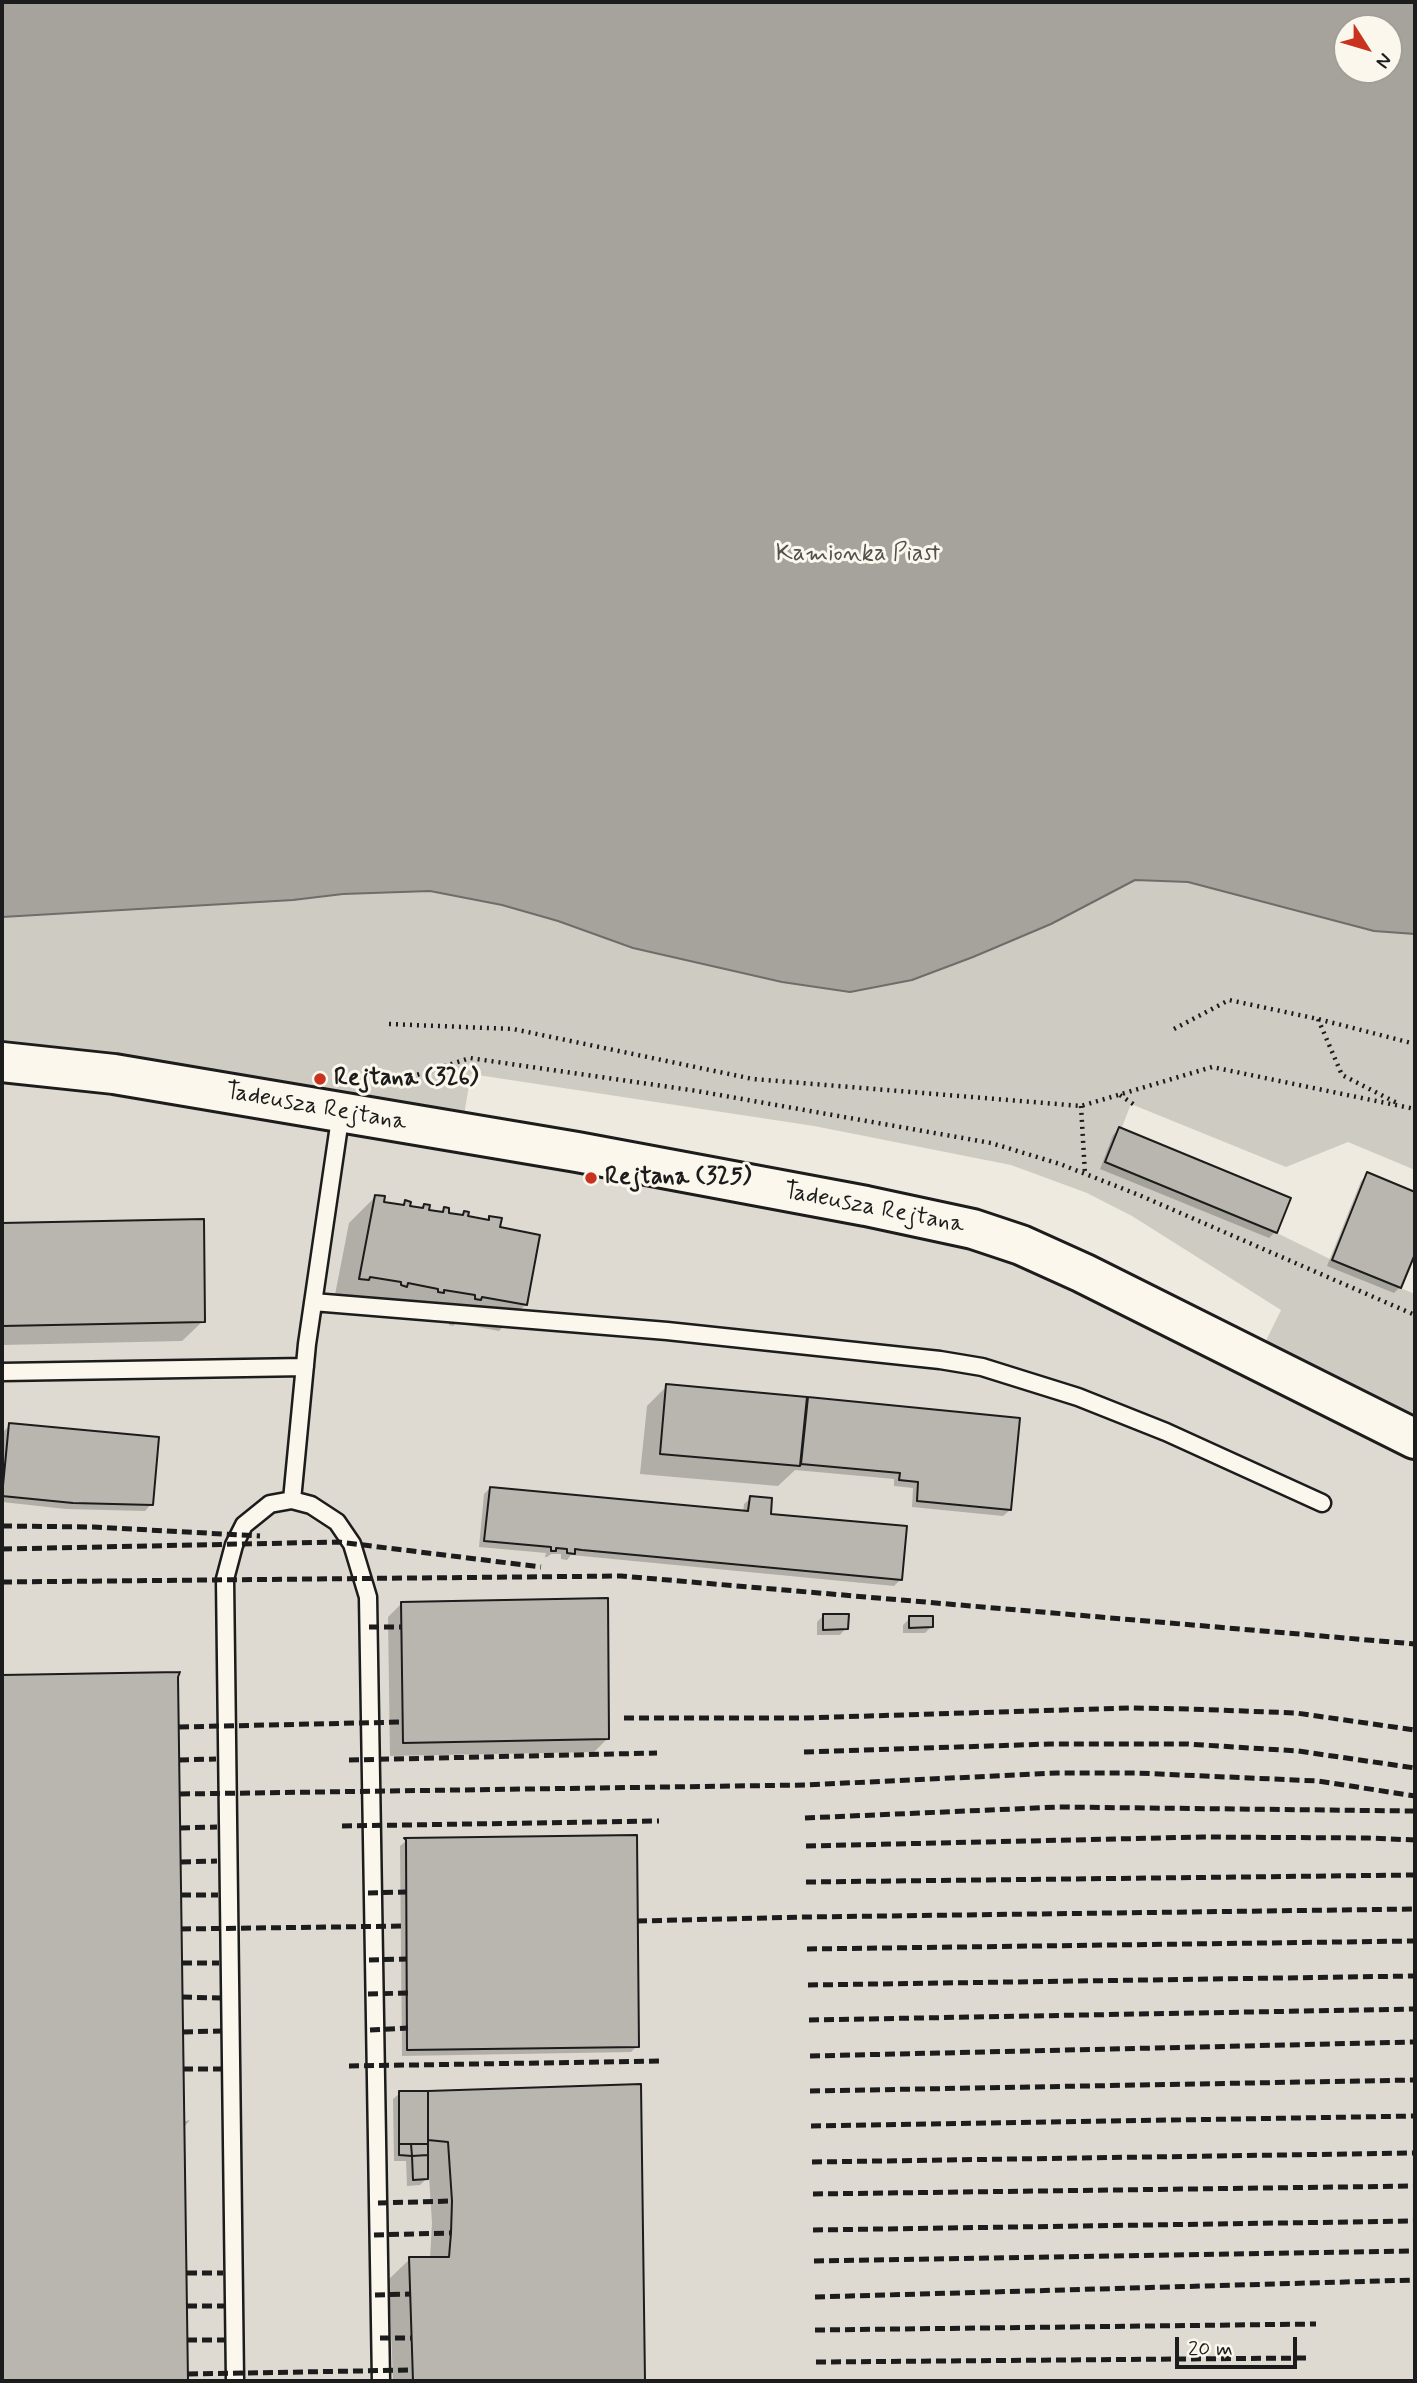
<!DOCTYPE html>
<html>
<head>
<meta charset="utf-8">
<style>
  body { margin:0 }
  #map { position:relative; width:1417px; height:2383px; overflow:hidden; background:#eeeadf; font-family:Mynerve,sans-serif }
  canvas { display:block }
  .frame { position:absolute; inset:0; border:4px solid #1c1c1c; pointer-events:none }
  .north { position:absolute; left:1333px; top:14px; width:70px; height:70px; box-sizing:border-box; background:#fbf7ec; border:2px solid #a29f99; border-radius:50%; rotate:127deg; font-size:19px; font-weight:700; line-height:28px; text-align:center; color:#1c1c1c }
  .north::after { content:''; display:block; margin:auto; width:24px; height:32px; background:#c8321e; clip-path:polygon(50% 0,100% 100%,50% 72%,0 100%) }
  .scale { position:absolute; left:1175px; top:2337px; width:122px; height:32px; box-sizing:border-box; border:4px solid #1c1c1c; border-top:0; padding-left:9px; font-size:21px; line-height:24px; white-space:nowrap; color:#1c1c1c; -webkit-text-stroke:5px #fbf7ec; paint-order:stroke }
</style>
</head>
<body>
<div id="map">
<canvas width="1417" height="2383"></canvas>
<div class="frame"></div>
<div class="north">N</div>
<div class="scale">20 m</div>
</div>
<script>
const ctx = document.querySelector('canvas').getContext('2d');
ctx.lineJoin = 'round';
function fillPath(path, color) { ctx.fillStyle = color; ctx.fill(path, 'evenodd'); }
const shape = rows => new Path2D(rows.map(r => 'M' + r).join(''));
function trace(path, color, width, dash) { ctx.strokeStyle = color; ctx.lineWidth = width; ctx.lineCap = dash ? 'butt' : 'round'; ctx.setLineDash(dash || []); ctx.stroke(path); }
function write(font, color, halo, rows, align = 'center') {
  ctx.font = font + ' Mynerve,sans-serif'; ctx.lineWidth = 6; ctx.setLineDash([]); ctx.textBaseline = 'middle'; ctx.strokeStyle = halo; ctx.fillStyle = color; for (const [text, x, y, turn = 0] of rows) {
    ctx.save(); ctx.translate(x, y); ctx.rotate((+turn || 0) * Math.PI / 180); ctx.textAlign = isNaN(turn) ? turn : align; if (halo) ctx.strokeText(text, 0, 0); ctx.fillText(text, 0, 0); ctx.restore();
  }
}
const built = shape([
  [2,1062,973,1229,1415,1439,1415,2381,2,2381]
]);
const green = shape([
  [2,2,1415,2,1415,1170,1348,1142,1286,1167,1131,1104,1108,1163,1277,1233,1332,1260,1415,1294,1415,1439,1256,1361,1281,1310,1132,1216,1087,1193,1011,1165,814,1126,471,1074,461,1133,2,1062],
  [1347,28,1389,28,1389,70,1347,70]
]);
const water = shape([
  [2,2,1415,2,1415,934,1374,931,1188,882,1135,880,1051,924,973,957,912,980,850,992,782,982,633,948,558,921,502,905,430,891,343,894,293,900,2,917,2,2],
  [1347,28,1389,28,1389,70,1347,70,1347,28]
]);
const shadow = shape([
  [1119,1129,1275,1232,1269,1238,1100,1169,1113,1135],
  [1368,1174,1415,1194,1415,1250,1400,1287,1394,1293,1327,1266,1361,1181],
  [375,1197,382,1203,401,1206,405,1202,408,1208,420,1210,424,1206,427,1211,441,1213,445,1209,447,1214,460,1217,464,1213,466,1217,486,1221,490,1217,498,1229,526,1304,499,1331,456,1323,453,1326,449,1325,449,1321,419,1316,416,1319,412,1318,413,1315,333,1305,349,1223],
  [202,1221,203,1321,182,1341,2,1345,2,1225],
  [667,1386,804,1403,809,1398,1010,1510,1003,1516,912,1507,913,1488,894,1486,894,1479,795,1470,778,1486,640,1474,647,1406],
  [10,1425,151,1504,145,1511,66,1509,2,1502,3,1432],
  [490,1488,743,1513,744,1504,751,1498,769,1515,900,1580,894,1586,571,1555,567,1560,561,1559,561,1554,551,1554,547,1557,545,1557,546,1553,479,1547,484,1494],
  [402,1603,608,1738,594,1752,390,1756,388,1617],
  [823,1616,846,1628,840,1635,817,1635,817,1622],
  [910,1618,931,1627,925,1633,903,1633,903,1625],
  [178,1674,182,2122,190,2120,184,2127,186,2381,2,2381,2,1677],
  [407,1840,637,2046,631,2052,402,2056,400,1846],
  [639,2085,643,2381,393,2381,389,2279,410,2259,430,2259,432,2223,429,2176,420,2185,407,2186,406,2161,394,2161,393,2099,400,2093]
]);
const building = shape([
  [1119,1127,1291,1198,1277,1233,1105,1162,1119,1127],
  [1367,1172,1415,1192,1415,1254,1401,1288,1332,1260,1367,1172],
  [375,1195,385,1196,384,1202,404,1205,405,1200,411,1202,410,1206,423,1208,424,1204,430,1205,429,1210,443,1212,444,1207,449,1208,449,1213,463,1215,464,1211,469,1212,468,1216,489,1220,489,1216,502,1218,500,1227,540,1235,527,1305,482,1297,481,1300,475,1299,475,1295,444,1290,444,1293,438,1292,438,1289,408,1283,407,1287,401,1285,401,1282,370,1277,369,1280,359,1279,375,1195],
  [204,1219,205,1322,2,1326,2,1223,204,1219],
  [666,1384,807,1397,800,1466,660,1454,666,1384],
  [808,1397,1020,1418,1011,1510,917,1501,918,1482,899,1480,900,1473,801,1464,808,1397],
  [9,1423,159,1437,153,1505,73,1503,2,1496,9,1423],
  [490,1487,748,1511,750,1496,772,1498,771,1514,907,1526,902,1580,582,1550,575,1549,575,1554,567,1553,567,1549,556,1548,556,1551,551,1551,551,1547,484,1541,490,1487],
  [608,1598,609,1739,403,1743,401,1602,608,1598],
  [823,1614,849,1614,848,1629,823,1630,823,1614],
  [909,1616,933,1616,933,1627,909,1628,909,1616],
  [180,1672,178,1677,188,2381,2,2381,2,1675,180,1672],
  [637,1835,639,2047,407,2050,406,1840,404,1838,637,1835],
  [641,2084,645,2381,413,2381,409,2257,449,2257,451,2233,452,2201,448,2142,428,2140,428,2091,641,2084],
  [399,2091,428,2091,428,2144,399,2144,399,2091],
  [399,2144,411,2144,412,2156,399,2155,399,2144],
  [411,2144,428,2144,428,2155,412,2156,411,2144],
  [428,2155,428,2179,413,2180,412,2156,428,2155]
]);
const path = shape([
  [1318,1019,1342,1075,1399,1104],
  [389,1024,513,1029,753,1079,1081,1106,1212,1067,1415,1109],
  [1174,1029,1229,1000,1318,1019,1415,1044],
  [404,1079,470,1058,697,1091,991,1143,1060,1164,1139,1195,1415,1315],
  [1120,1095,1136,1106],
  [1081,1106,1085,1174]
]);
const service = shape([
  [313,1302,667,1331,940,1360,982,1367,1078,1397,1166,1432,1322,1503],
  [2,1372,305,1367],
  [292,1500,311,1505,337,1522,352,1544,368,1597,381,2381],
  [235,2381,225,1579,234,1545,244,1525,270,1504,292,1500,307,1344,341,1112]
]);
const tertiary = shape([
  [2,1062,114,1074,577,1152,866,1206,973,1229,1021,1245,1083,1273,1415,1439]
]);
const rail = shape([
  [2,1526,94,1527,260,1536],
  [2,1549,339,1542,541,1567],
  [2,1582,621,1576,1415,1644],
  [369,1627,401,1627],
  [624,1718,803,1718,1129,1708,1189,1709,1296,1713,1415,1730],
  [179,1727,403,1722],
  [804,1752,1050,1744,1187,1744,1298,1751,1415,1768],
  [179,1760,216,1759],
  [349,1760,657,1753],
  [180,1794,805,1785,1057,1773,1136,1773,1318,1781,1415,1796],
  [805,1818,1059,1807,1415,1811],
  [342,1826,659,1821],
  [180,1828,217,1827],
  [806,1846,1203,1837,1368,1838,1415,1840],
  [181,1862,217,1861],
  [806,1882,1415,1875],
  [368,1893,406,1892],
  [181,1895,218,1895],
  [637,1921,807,1917,1415,1909],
  [181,1929,407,1926],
  [807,1949,1415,1941],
  [369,1960,407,1959],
  [182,1963,219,1963],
  [808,1985,1415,1976],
  [368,1994,408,1993],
  [182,1997,221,1998],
  [809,2020,1415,2009],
  [370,2030,408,2028],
  [183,2032,222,2031],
  [810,2056,1415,2042],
  [349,2066,663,2061],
  [183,2069,221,2069],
  [810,2091,1415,2080],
  [811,2126,1415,2116],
  [812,2162,1415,2153],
  [813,2194,1415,2186],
  [378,2203,452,2201],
  [813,2230,1415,2221],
  [374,2235,451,2233],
  [814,2261,1415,2251],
  [187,2273,223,2273],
  [375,2295,410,2294],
  [815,2297,1415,2280],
  [187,2306,224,2306],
  [815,2330,1316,2324],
  [380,2338,412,2338],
  [187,2340,225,2340],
  [816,2362,1307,2358],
  [188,2374,413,2370]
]);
const markers = [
  [320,1079,7,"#c8321e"],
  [591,1178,7,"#c8321e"]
];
const parkNames = [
  ["Kamionka Piast",858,555]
];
const poiNames = [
  ["Rejtana (326)",334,1079],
  ["Rejtana (325)",605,1178]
];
const streetNames = [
  ["Tadeusza Rejtana",316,1108,10],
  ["Tadeusza Rejtana",874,1209,11]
];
fillPath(built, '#dedad1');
fillPath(green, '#ceccc2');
fillPath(water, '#a6a39d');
trace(water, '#6f6d69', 2);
fillPath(shadow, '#0003');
fillPath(building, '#b9b6af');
trace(building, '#1c1c1c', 2);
trace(service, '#1c1c1c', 21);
trace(tertiary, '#1c1c1c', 44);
trace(path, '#1c1c1c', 4.5, [2, 5]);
trace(service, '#fbf7ec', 16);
trace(tertiary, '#fbf7ec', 38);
trace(rail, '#1c1c1c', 5, [10, 5]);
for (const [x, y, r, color] of markers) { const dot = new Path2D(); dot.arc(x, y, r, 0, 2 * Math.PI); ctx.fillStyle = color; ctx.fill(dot); trace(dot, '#fbf7ec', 2.5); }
write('24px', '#51514e', '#fbf7ec', parkNames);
write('bold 24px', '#1c1c1c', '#fbf7ec', poiNames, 'left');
write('24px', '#1c1c1c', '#fbf7ec', streetNames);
</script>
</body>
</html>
